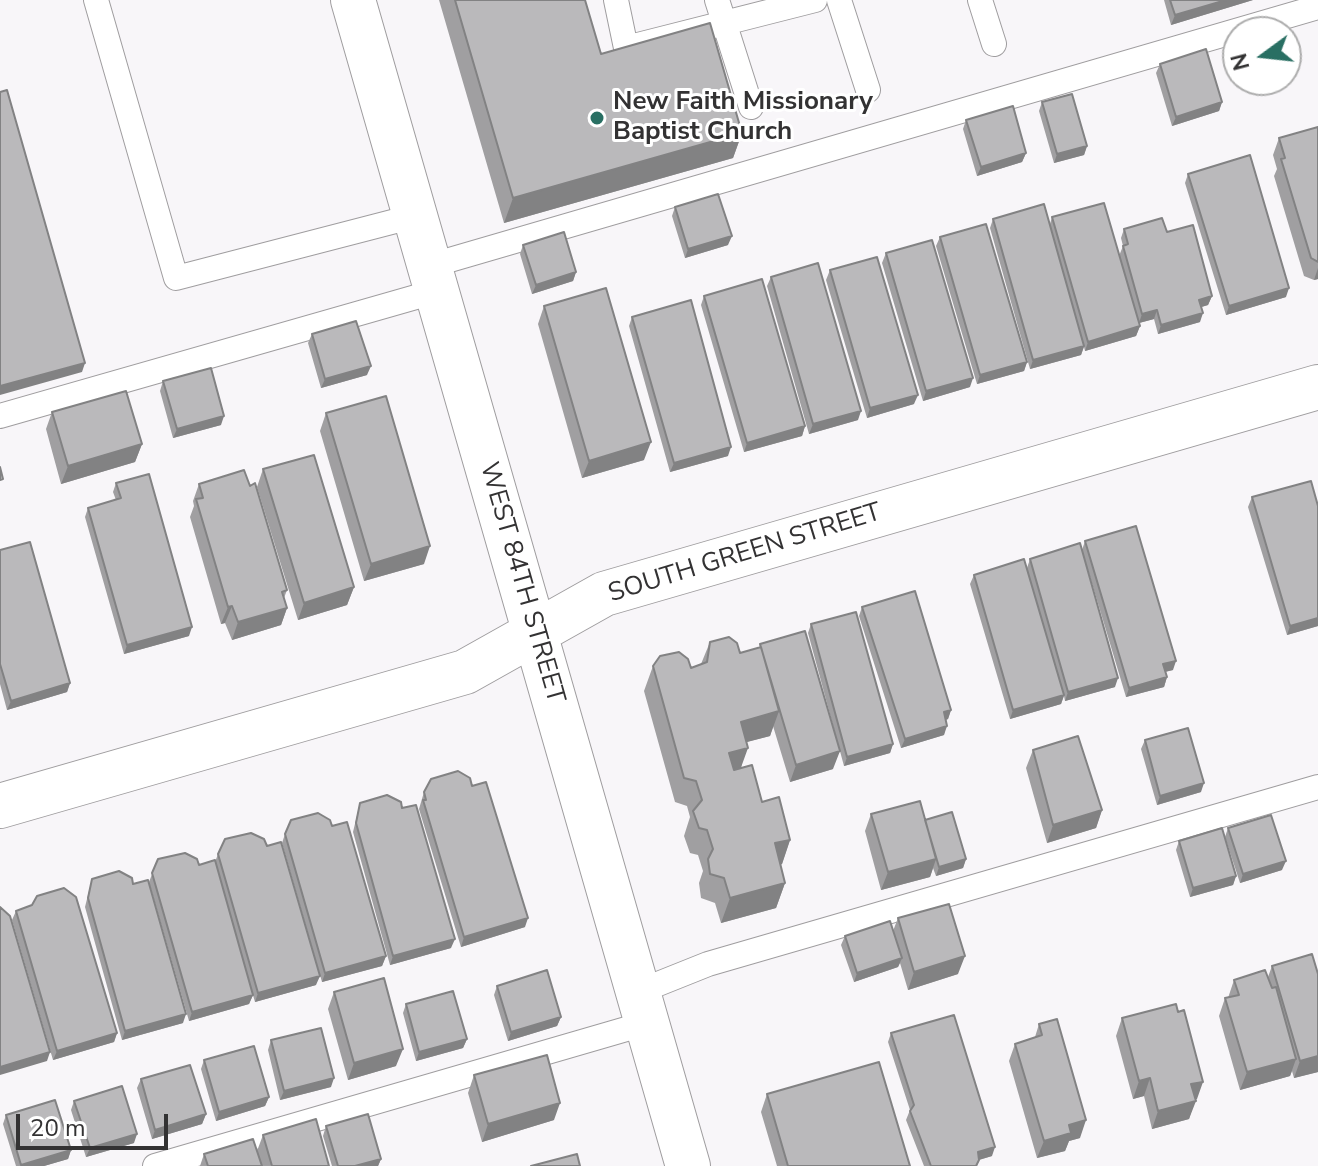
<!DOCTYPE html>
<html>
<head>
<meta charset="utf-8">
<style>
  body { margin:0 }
  #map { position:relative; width:1318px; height:1166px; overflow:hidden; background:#f8f6f9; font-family:"Nunito Sans",sans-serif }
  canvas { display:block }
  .north { position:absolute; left:1222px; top:16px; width:80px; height:80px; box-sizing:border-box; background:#fff; border:2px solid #adadad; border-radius:50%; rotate:255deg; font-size:22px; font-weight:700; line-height:32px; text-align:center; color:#333233 }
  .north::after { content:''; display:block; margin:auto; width:28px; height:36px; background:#296f63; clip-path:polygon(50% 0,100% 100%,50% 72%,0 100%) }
  .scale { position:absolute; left:16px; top:1114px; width:152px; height:36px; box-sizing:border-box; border:4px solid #333233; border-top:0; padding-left:10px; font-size:24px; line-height:28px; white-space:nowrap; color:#333233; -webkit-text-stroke:6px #fff; paint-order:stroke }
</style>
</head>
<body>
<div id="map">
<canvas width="1318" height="1166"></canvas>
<div class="north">N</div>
<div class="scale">20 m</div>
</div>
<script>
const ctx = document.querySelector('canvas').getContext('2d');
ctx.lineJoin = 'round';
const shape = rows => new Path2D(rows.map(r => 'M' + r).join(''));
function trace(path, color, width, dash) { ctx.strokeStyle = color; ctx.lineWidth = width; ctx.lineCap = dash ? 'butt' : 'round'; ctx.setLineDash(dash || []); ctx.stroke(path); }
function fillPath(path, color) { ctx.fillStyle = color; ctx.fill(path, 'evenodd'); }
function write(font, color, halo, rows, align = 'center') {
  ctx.font = font + ' "Nunito Sans",sans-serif'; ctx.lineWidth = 6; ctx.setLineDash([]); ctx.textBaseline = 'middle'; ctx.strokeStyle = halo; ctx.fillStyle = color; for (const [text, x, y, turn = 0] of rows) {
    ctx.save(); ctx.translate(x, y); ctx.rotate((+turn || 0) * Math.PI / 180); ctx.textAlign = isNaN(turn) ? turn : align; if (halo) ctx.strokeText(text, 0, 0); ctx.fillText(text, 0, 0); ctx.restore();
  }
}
const service = shape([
  [96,0,176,278,415,216],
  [616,0,626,48,815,0],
  [717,0,751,107],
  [839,0,868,90],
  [980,0,994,44],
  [429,266,1318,7],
  [0,416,437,291],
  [638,992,708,964,1318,787],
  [155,1166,647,1023]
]);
const minor = shape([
  [353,0,688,1166],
  [0,806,465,672,604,594,1318,387]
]);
const wall = shape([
  [439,0,585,0,601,54,742,133,733,158,504,223],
  [1164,0,1253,0,1171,25],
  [1160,64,1222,102,1219,111,1172,126,1156,73],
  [1042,102,1087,146,1084,155,1054,163,1039,111],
  [966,120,1026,153,1022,162,977,176,963,129],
  [1318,127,1318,279,1314,280,1304,276,1274,176,1277,169,1273,155,1279,138],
  [1188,174,1286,297,1226,315,1185,183],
  [675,207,728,245,685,258,672,216],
  [1052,217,1140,326,1136,336,1085,351,1084,347,1081,355,1030,369,990,228,993,219,1050,224],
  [1124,229,1167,232,1212,296,1208,305,1201,307,1200,322,1158,334,1154,319,1139,323,1119,256,1123,246,1121,238],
  [940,237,1027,362,1024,371,977,384,936,246],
  [523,245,576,272,573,281,532,294,520,254],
  [886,253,970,387,923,401,882,263],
  [830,270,914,404,867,418,826,280],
  [771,277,858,420,809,434,767,286],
  [704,296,805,426,802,436,744,452,701,305],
  [544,306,644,460,582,478,538,324],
  [632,317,728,456,670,472,629,326],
  [312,334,367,375,321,388,308,343],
  [163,381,221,425,173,438,160,391],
  [52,412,142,444,135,462,61,484,46,429],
  [326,413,424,564,364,581,320,431],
  [263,469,354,587,347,605,298,620,257,487],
  [116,483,189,636,124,654,85,517,88,508,116,500,113,492],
  [199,484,287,590,284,598,287,608,281,625,232,640,225,623,221,624,190,517,194,506,193,501],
  [1252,497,1318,626,1287,635,1248,507],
  [1085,541,1173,670,1165,672,1167,677,1164,687,1126,697,1082,550],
  [0,550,70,683,67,692,7,710,0,684],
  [1030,559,1115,687,1065,701,1064,696,1061,704,1010,719,970,584,974,575,1027,568],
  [862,607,951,710,948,719,946,720,944,735,901,748,859,616],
  [811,624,893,744,890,753,844,766,808,633],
  [710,642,740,653,759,648,760,644,833,769,790,782,773,726,770,736,746,742,741,768,762,802,790,840,782,864,780,865,785,883,776,908,721,923,715,903,701,898,699,883,703,871,698,855,690,853,684,836,690,817,687,806,675,802,644,691,653,666,691,668,701,664],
  [1145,740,1201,792,1157,805,1141,749],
  [1033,750,1102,810,1096,828,1047,843,1026,768],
  [472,786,525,927,461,947,419,809,424,792],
  [360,803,451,948,390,965,353,832],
  [871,814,925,820,966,859,963,868,936,876,933,868,930,877,881,890,865,831],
  [332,826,386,956,382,966,322,982,282,843,285,834],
  [1228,828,1282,870,1240,883,1225,837],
  [1179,841,1236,876,1233,885,1190,897,1176,850],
  [218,854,316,985,255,1002,245,968,253,995,249,1004,189,1021,149,882,158,859,199,865,215,862],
  [92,879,183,1023,122,1040,85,907],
  [16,911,117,1033,114,1042,53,1060,12,920],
  [898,918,958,974,908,990,900,963,898,967,854,982,841,945,845,936,893,931],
  [1272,966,1318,974,1318,1072,1294,1078,1292,1071,1290,1076,1240,1090,1219,1016,1225,998,1228,998,1234,980,1268,977],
  [497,986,561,1017,557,1026,508,1041,494,995],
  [334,992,396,1066,348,1080,328,1009],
  [406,1004,467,1039,463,1048,416,1061,403,1013],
  [1122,1018,1197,1099,1195,1099,1189,1119,1152,1129,1144,1096,1133,1099,1116,1036],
  [1039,1024,1080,1138,1069,1141,1065,1151,1037,1158,1009,1061,1015,1044,1035,1037],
  [891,1033,992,1156,979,1160,977,1166,924,1166,906,1120,910,1110,888,1042],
  [271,1040,331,1087,280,1100,268,1050],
  [204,1060,269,1097,265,1106,216,1121,201,1069],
  [474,1075,554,1120,482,1142,468,1093],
  [141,1079,206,1114,202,1124,152,1139,137,1088],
  [767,1094,910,1166,777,1166,761,1112],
  [74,1101,134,1143,86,1157,71,1110],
  [6,1115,71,1150,68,1159,44,1166,16,1166,3,1124],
  [326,1126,381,1159,378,1166,332,1166,323,1136],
  [263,1135,329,1166,200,1166,204,1154,257,1151]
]);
const shadedWall = shape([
  [1226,0,1253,0,1171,25,1175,15],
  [1222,102,1219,111,1172,126,1176,117],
  [742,133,733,158,504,223,513,198],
  [1087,146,1084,155,1054,163,1057,154],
  [1026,153,1022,162,977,176,981,167],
  [732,236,728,245,685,258,688,249],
  [1318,268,1318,279,1314,280],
  [576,272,573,281,532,294,536,285],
  [1289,288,1286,297,1226,315,1229,306],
  [1212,296,1208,305,1195,309,1199,300],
  [1157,310,1154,319,1139,323,1142,314],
  [1203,313,1200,322,1158,334,1161,325],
  [1140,326,1136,336,1085,351,1088,342],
  [1084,346,1081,355,1030,369,1033,360],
  [1027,362,1024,371,977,384,980,375],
  [85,363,82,372,0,395,0,386],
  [371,366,367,375,321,388,325,379],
  [973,378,970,387,923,401,926,391],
  [918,395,914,404,867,418,870,408],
  [861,411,858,420,809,434,813,424],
  [224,416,221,425,173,438,177,429],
  [805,426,802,436,744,452,747,443],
  [651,442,644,460,582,478,589,461],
  [142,444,135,462,61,484,68,466],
  [731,447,728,456,670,472,674,463],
  [430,546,424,564,364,581,371,564],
  [354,587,347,605,298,620,304,603],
  [232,606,225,623,221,624,228,607],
  [287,608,281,625,232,640,238,622],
  [1318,618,1318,626,1287,635,1290,626],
  [192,627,189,636,124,654,127,645],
  [1176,661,1173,670,1160,673,1163,664],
  [1167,677,1164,687,1126,697,1129,688],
  [1118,678,1115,687,1065,701,1068,692],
  [70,683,67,692,7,710,11,701],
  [1064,695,1061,704,1010,719,1013,710],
  [951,710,948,719,941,721,944,712],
  [779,711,770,736,732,746,741,722],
  [947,726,944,735,901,748,905,739],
  [893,744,890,753,844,766,847,757],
  [748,748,739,773,720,778,729,753],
  [840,751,833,769,790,782,796,765],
  [1204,783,1201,792,1157,805,1160,796],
  [1102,810,1096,828,1047,843,1053,825],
  [790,840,782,864,766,868,775,843],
  [936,859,930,877,881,890,888,872],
  [966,859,963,868,936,876,939,867],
  [1286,861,1282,870,1240,883,1243,874],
  [1236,876,1233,885,1190,897,1193,888],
  [785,883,776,908,721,923,730,898],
  [528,918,525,927,461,947,464,937],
  [455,939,451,948,390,965,393,956],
  [386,956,382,966,322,982,325,973],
  [965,956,958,974,908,990,914,972],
  [902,958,898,967,854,982,857,973],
  [320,976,316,985,255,1002,258,993],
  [253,995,249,1004,189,1021,192,1012],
  [186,1014,183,1023,122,1040,125,1031],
  [561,1017,557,1026,508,1041,511,1032],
  [117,1033,114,1042,53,1060,57,1051],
  [467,1039,463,1048,416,1061,419,1052],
  [403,1049,396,1066,348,1080,354,1063],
  [50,1052,47,1061,0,1075,0,1067],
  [1318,1056,1318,1072,1294,1078,1300,1061],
  [1296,1059,1290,1076,1240,1090,1247,1072],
  [334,1078,331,1087,280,1100,284,1091],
  [1150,1078,1144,1096,1133,1099,1139,1081],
  [1203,1082,1197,1099,1185,1102,1191,1084],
  [269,1097,265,1106,216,1121,219,1112],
  [1196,1101,1189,1119,1152,1129,1158,1111],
  [560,1103,554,1120,482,1142,488,1124],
  [206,1114,202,1124,152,1139,155,1130],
  [1086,1120,1080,1138,1069,1141,1065,1151,1037,1158,1044,1141,1069,1125],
  [137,1134,134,1143,86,1157,90,1148],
  [995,1147,992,1156,975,1161,978,1152],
  [71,1150,68,1159,44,1166,21,1166,21,1165],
  [381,1159,378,1166,355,1166]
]);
const building = shape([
  [455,0,585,0,601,54,710,23,742,133,513,198,455,0],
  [1170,0,1226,0,1175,15,1170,0],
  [1206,49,1222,102,1176,117,1160,64,1206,49],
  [7,90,85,363,0,386,0,92,7,90],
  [1072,94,1087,146,1057,154,1042,102,1072,94],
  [1013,106,1026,153,981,167,966,120,1013,106],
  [1318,127,1318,262,1311,258,1281,159,1285,158,1279,138,1318,127],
  [1250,155,1289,288,1229,306,1188,174,1250,155],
  [718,194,732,236,688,249,675,207,718,194],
  [1104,203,1140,326,1088,342,1052,217,1104,203],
  [1044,204,1084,346,1033,360,993,219,1044,204],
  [1162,218,1167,232,1193,225,1212,296,1199,300,1203,313,1161,325,1157,310,1142,314,1123,246,1128,244,1124,229,1162,218],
  [986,224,1027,362,980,375,940,237,986,224],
  [564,232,576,272,536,285,523,245,564,232],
  [932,240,973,378,926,391,886,253,932,240],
  [877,257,918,395,870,408,830,270,877,257],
  [818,263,861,411,813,424,771,277,818,263],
  [762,279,805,426,747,443,704,296,762,279],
  [606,288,651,442,589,461,544,306,606,288],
  [691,300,731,447,674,463,632,317,691,300],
  [356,321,371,366,325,379,312,334,356,321],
  [211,368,224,416,177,429,163,381,211,368],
  [126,391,142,444,68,466,52,412,126,391],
  [386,396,430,546,371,564,326,413,386,396],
  [314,455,354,587,304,603,263,469,314,455],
  [0,467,3,479,0,480,0,467],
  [244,470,250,486,255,483,287,590,282,592,287,608,238,622,232,606,228,607,196,499,203,498,199,484,244,470],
  [149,474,192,627,127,645,88,508,121,498,116,483,149,474],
  [1311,481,1318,506,1318,618,1290,626,1252,497,1311,481],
  [1136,526,1176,661,1163,664,1167,677,1129,688,1085,541,1136,526],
  [30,542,70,683,11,701,0,664,0,550,30,542],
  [1080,543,1118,678,1068,692,1030,559,1080,543],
  [1024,559,1064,695,1013,710,974,575,1024,559],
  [915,591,951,710,944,712,947,726,905,739,862,607,915,591],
  [856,612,893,744,847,757,811,624,856,612],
  [805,631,840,751,796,765,760,644,805,631],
  [729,637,737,643,740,653,761,647,779,711,741,722,748,748,729,753,734,770,752,765,762,802,779,797,790,840,775,843,785,883,730,898,724,878,710,874,708,859,713,849,707,830,699,828,693,811,702,800,696,781,684,778,653,666,660,656,679,652,688,659,691,668,707,662,710,642,729,637],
  [1188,728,1204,783,1160,796,1145,740,1188,728],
  [1078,736,1102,810,1053,825,1033,750,1078,736],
  [458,771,470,778,472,786,486,782,528,918,464,937,423,800,426,800,424,792,431,779,458,771],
  [387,795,401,802,402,808,416,805,455,939,393,956,356,823,360,803,387,795],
  [920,801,936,859,888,872,871,814,920,801],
  [952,812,966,859,939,867,925,820,952,812],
  [318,813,330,820,332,826,347,822,386,956,325,973,285,834,291,820,318,813],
  [1271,815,1286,861,1243,874,1228,828,1271,815],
  [1222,828,1236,876,1193,888,1179,841,1222,828],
  [251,833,264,839,267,846,281,842,320,976,258,993,218,854,225,839,251,833],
  [185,853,197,859,199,865,215,860,253,995,192,1012,152,873,158,859,185,853],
  [119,871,132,878,133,884,148,880,186,1014,125,1031,88,898,92,879,119,871],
  [64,888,76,897,117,1033,57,1051,16,911,32,905,37,896,64,888],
  [949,904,965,956,914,972,898,918,949,904],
  [0,907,10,916,50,1052,0,1067,0,907],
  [890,921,902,958,857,973,845,936,890,921],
  [1312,954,1318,974,1318,1056,1300,1061,1272,966,1312,954],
  [547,970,561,1017,511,1032,497,986,547,970],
  [1265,970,1272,988,1276,987,1296,1059,1247,1072,1225,998,1239,995,1234,980,1265,970],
  [384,978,403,1049,354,1063,334,992,384,978],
  [453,991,467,1039,419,1052,406,1004,453,991],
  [1176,1004,1178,1012,1184,1010,1203,1082,1191,1084,1196,1101,1158,1111,1150,1078,1139,1081,1122,1018,1176,1004],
  [954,1015,995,1147,978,1152,979,1160,976,1166,931,1166,910,1111,914,1105,891,1033,954,1015],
  [1057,1019,1086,1120,1069,1125,1071,1133,1044,1141,1015,1044,1042,1035,1039,1024,1057,1019],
  [321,1028,334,1078,284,1091,271,1040,321,1028],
  [254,1046,269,1097,219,1112,204,1060,254,1046],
  [547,1055,560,1103,488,1124,474,1075,547,1055],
  [879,1062,910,1166,788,1166,767,1094,879,1062],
  [190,1065,206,1114,155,1130,141,1079,190,1065],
  [122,1086,137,1134,90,1148,74,1101,122,1086],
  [55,1100,71,1150,21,1165,6,1115,55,1100],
  [368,1114,381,1159,355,1166,338,1166,326,1126,368,1114],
  [316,1119,329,1166,272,1166,263,1135,316,1119],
  [253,1139,262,1166,208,1166,204,1154,253,1139],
  [577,1154,580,1166,531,1166,577,1154]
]);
const markers = [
  [597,118,8,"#296f63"]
];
const poiNames = [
  ["New Faith Missionary",613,103],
  ["Baptist Church",613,133]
];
const streetNames = [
  ["SOUTH GREEN STREET",745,554,-17],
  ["WEST 84TH STREET",521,583,74]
];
trace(service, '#9f9d9f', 26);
trace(minor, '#9f9d9f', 46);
trace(service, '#fff', 24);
trace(minor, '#fff', 44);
fillPath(wall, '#a09fa1');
fillPath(shadedWall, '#828283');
fillPath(building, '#bab9bb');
trace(building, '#828283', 2);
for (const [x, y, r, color] of markers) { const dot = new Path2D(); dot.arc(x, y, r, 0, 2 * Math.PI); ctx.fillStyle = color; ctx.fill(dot); trace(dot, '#fff', 3); }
write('bold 26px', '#333233', '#fff', poiNames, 'left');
write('26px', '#333233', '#fff', streetNames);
</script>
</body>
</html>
